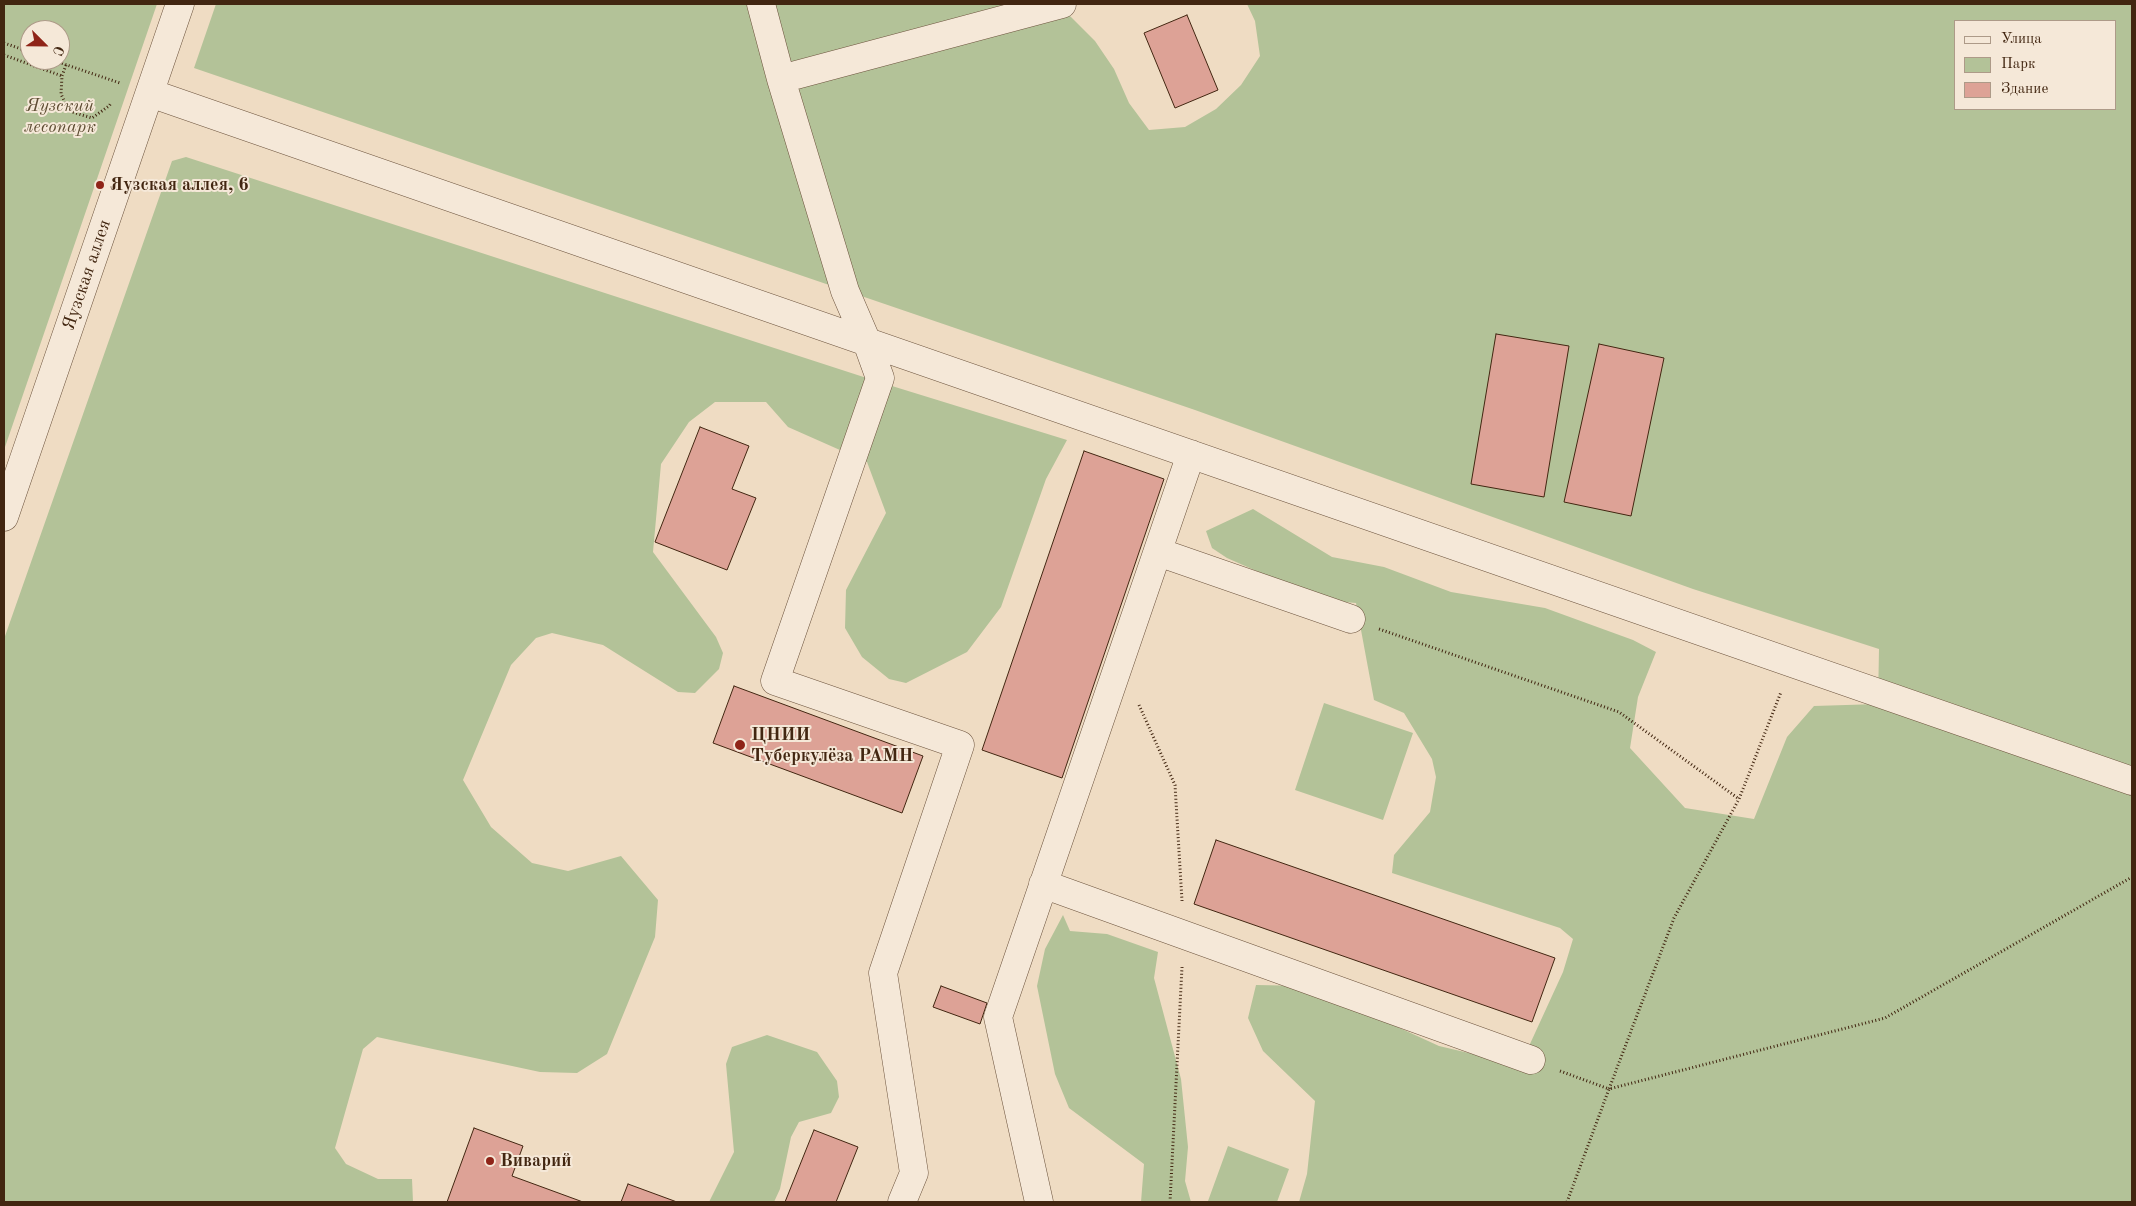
<!DOCTYPE html>
<html>
<head>
<meta charset="utf-8">
<style>
  body { margin:0 }
  #map { position:relative; width:2136px; height:1206px; overflow:hidden; background:#efdcc3; font-family:"Old Standard TT",serif }
  canvas { display:block }
  .frame { position:absolute; inset:0; border:5px solid #422611; pointer-events:none }
  .legend { position:absolute; left:1954px; top:20px; width:162px; height:90px; box-sizing:border-box; background:#f5e8d8; border:1px solid #ad9a88; margin:0; padding:6px 9px; list-style:none; font-size:15px; color:#422611 }
  .legend li { display:flex; align-items:center; gap:10px; height:25px }
  .legend b { width:25px; border:1px solid #ad9a88 }
  .north { position:absolute; left:20px; top:20px; width:50px; height:50px; box-sizing:border-box; background:#f5e8d8; border:1px solid #ad9a88; border-radius:50%; rotate:113deg; font-size:14px; font-weight:700; line-height:20px; text-align:center; color:#422611 }
  .north::after { content:''; display:block; margin:auto; width:18px; height:22px; background:#8f2418; clip-path:polygon(50% 0,100% 100%,50% 72%,0 100%) }
</style>
</head>
<body>
<div id="map">
<canvas width="2136" height="1206"></canvas>
<div class="frame"></div>
<ul class="legend">
<li><b style="height:6px;background:#f5e8d8"></b>Улица</li>
<li><b style="height:14px;background:#b3c298"></b>Парк</li>
<li><b style="height:14px;background:#dda296"></b>Здание</li>
</ul>
<div class="north">С</div>
</div>
<script>
const ctx = document.querySelector('canvas').getContext('2d');
ctx.lineJoin = 'round';
function fillPath(path, color) { ctx.fillStyle = color; ctx.fill(path, 'evenodd'); }
const shape = rows => new Path2D(rows.map(r => 'M' + r).join(''));
function trace(path, color, width, dash) { ctx.strokeStyle = color; ctx.lineWidth = width; ctx.lineCap = dash ? 'butt' : 'round'; ctx.setLineDash(dash || []); ctx.stroke(path); }
function write(font, color, halo, rows, align = 'center') {
  ctx.font = font + ' "Old Standard TT",serif'; ctx.lineWidth = 4; ctx.setLineDash([]); ctx.textBaseline = 'middle'; ctx.strokeStyle = halo; ctx.fillStyle = color; for (const [text, x, y, turn = 0] of rows) {
    ctx.save(); ctx.translate(x, y); ctx.rotate((+turn || 0) * Math.PI / 180); ctx.textAlign = isNaN(turn) ? turn : align; if (halo) ctx.strokeText(text, 0, 0); ctx.fillText(text, 0, 0); ctx.restore();
  }
}
const green = shape([
  [4,4,157,4,4,450],
  [30,30,60,30,60,60,30,60],
  [216,4,1058,4,1095,41,1114,69,1129,103,1149,130,1185,127,1216,109,1241,85,1260,56,1255,21,1247,4,2132,4,2132,1202,1299,1202,1307,1174,1315,1101,1263,1051,1248,1018,1256,985,1308,986,1439,1046,1507,1062,1524,1057,1563,972,1573,939,1560,928,1392,873,1394,855,1430,812,1436,777,1432,759,1404,713,1374,700,1356,603,1322,600,1227,558,1212,548,1206,531,1253,509,1332,557,1384,567,1451,592,1545,608,1633,640,1656,652,1638,697,1630,748,1685,808,1754,819,1787,737,1814,706,1878,704,1879,649,1693,589,1195,410,194,68],
  [1955,21,2115,21,2115,109,1955,109],
  [186,157,879,382,1067,440,1046,479,1001,607,967,652,906,683,889,679,862,657,845,628,846,590,886,513,867,462,788,427,766,402,715,402,689,422,661,464,653,552,716,637,723,653,719,669,695,693,678,692,603,645,552,633,536,638,511,665,463,780,491,827,532,863,568,871,621,856,658,900,655,937,607,1054,577,1073,540,1072,377,1037,363,1049,335,1148,346,1164,378,1179,412,1179,413,1202,4,1202,4,639,172,161],
  [1324,703,1413,733,1383,820,1295,790],
  [1063,915,1070,931,1107,934,1158,952,1154,978,1181,1079,1188,1147,1185,1181,1191,1202,1141,1202,1144,1164,1069,1108,1055,1074,1037,986,1045,949],
  [767,1035,817,1052,837,1081,839,1097,831,1113,799,1122,791,1137,780,1189,774,1202,709,1202,734,1152,726,1064,732,1047],
  [1228,1146,1289,1169,1277,1202,1212,1202,1208,1201]
]);
const building = shape([
  [1187,15,1218,90,1175,108,1144,33,1187,15],
  [1496,334,1569,346,1544,497,1471,484,1496,334],
  [1599,344,1664,358,1631,516,1564,502,1599,344],
  [700,427,749,446,732,489,756,498,727,570,655,542,700,427],
  [1084,451,1164,479,1062,778,982,750,1084,451],
  [734,686,923,756,902,813,713,743,734,686],
  [1216,840,1555,958,1532,1022,1194,904,1216,840],
  [941,986,987,1003,980,1024,933,1007,941,986],
  [474,1128,523,1146,512,1176,583,1202,447,1202,474,1128],
  [814,1130,858,1147,836,1202,785,1202,814,1130],
  [628,1184,677,1202,621,1202,628,1184]
]);
const path = shape([
  [4,43,30,52],
  [4,55,62,76],
  [52,60,120,83],
  [66,65,62,76,61,94,69,111,92,118,109,106,111,103],
  [1379,629,1619,712,1739,799,1781,692],
  [1139,705,1175,785,1182,901],
  [1560,1071,1609,1089,1674,918,1739,799],
  [1170,1202,1182,967],
  [1567,1202,1609,1089,1885,1018,2132,877]
]);
const minor = shape([
  [761,4,781,79,845,291,867,342,880,378,775,681,960,745,883,973,914,1173,902,1202],
  [781,79,1062,4],
  [150,93,2132,781],
  [4,517,180,4],
  [1158,552,1351,619],
  [1043,884,1531,1060],
  [1039,1202,998,1017,1191,454]
]);
const markers = [
  [100,185,5,"#8f2418"],
  [740,745,6,"#8f2418"],
  [490,1161,5,"#8f2418"]
];
const parkNames = [
  ["Яузский",60,106],
  ["лесопарк",60,127]
];
const poiNames = [
  ["Яузская аллея, 6",110,185],
  ["ЦНИИ",751,735],
  ["Туберкулёза РАМН",751,756],
  ["Виварий",500,1161]
];
const streetNames = [
  ["Яузская аллея",87,275,-71]
];
fillPath(green, '#b3c298');
fillPath(building, '#dda296');
trace(building, '#422611', 1);
trace(minor, '#6d543e', 29);
trace(path, '#422611', 3, [1, 2.5]);
trace(minor, '#f5e8d8', 28);
for (const [x, y, r, color] of markers) { const dot = new Path2D(); dot.arc(x, y, r, 0, 2 * Math.PI); ctx.fillStyle = color; ctx.fill(dot); trace(dot, '#f5e8d8', 2); }
write('italic 18px', '#5e4d33', '#f5e8d8', parkNames);
write('bold 18px', '#422611', '#f5e8d8', poiNames, 'left');
write('18px', '#422611', '#f5e8d8', streetNames);
</script>
</body>
</html>
